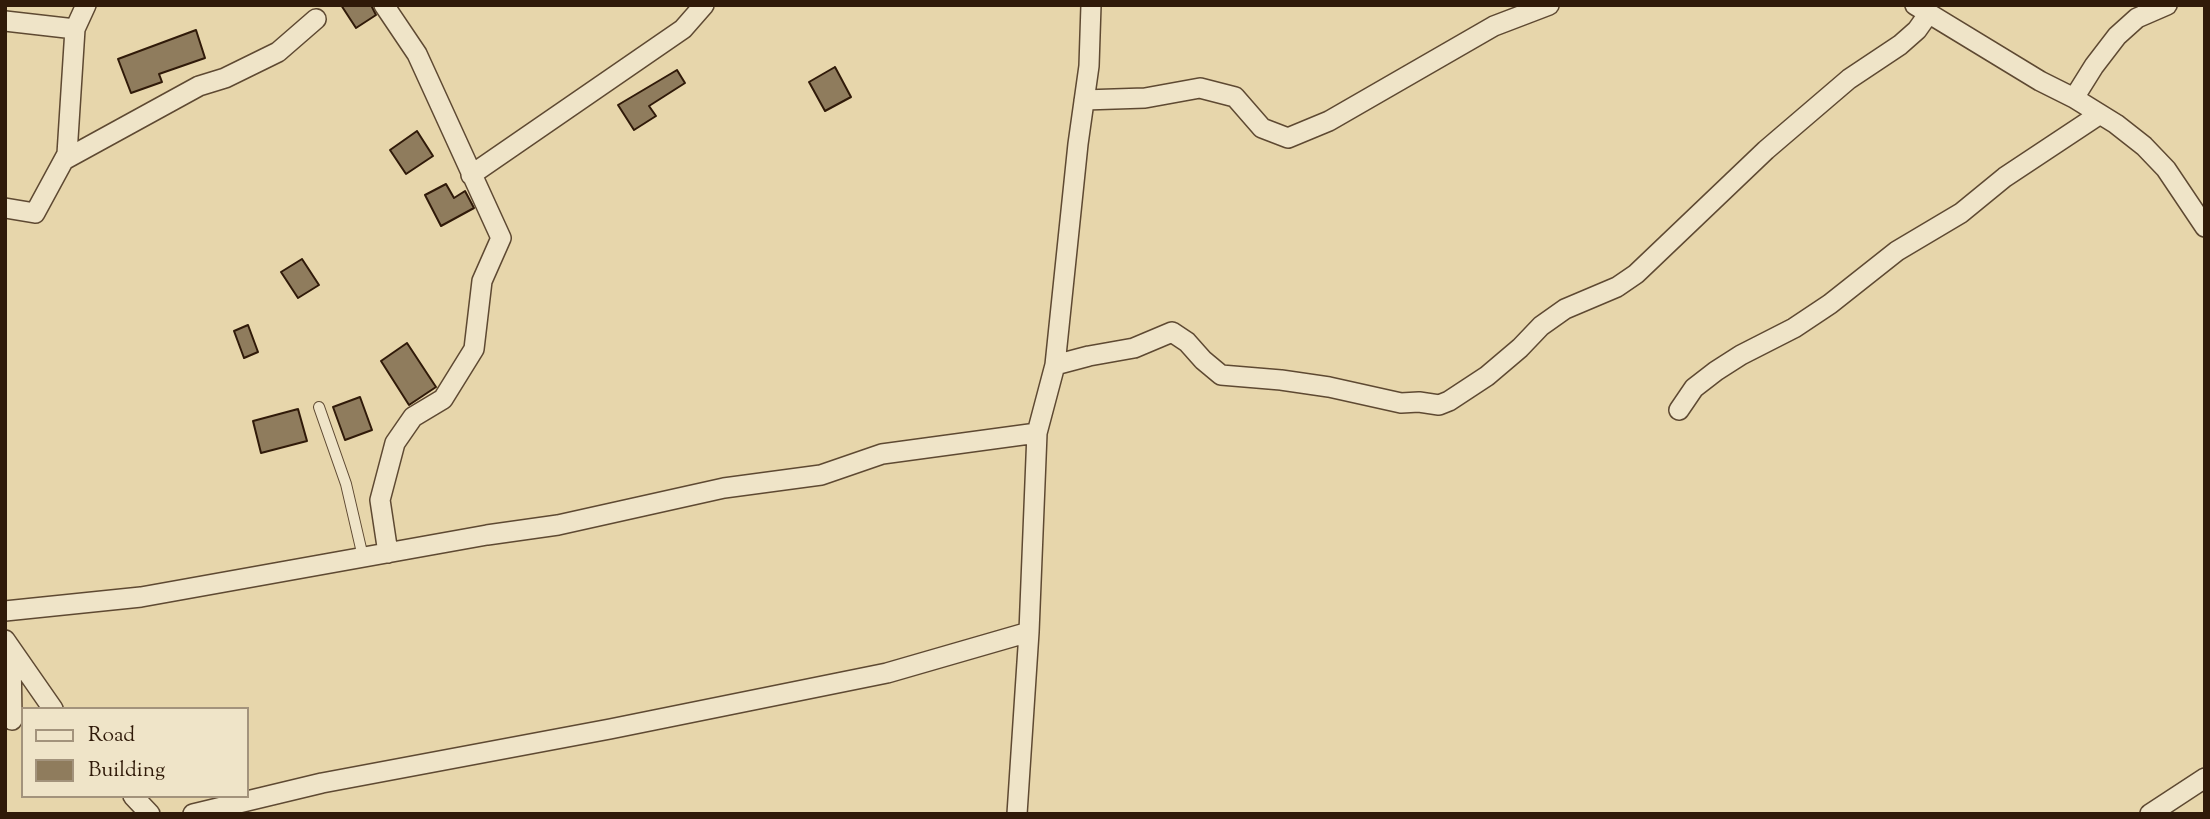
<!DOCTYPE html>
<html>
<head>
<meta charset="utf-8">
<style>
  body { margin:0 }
  #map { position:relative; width:2210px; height:819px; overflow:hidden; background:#e7d6ab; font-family:"Sorts Mill Goudy",serif }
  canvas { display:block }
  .frame { position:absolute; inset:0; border:7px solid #301a09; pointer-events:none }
  .legend { position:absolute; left:21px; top:707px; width:228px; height:91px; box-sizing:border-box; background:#efe4c8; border:2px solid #a3937c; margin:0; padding:9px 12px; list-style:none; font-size:21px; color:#301a09 }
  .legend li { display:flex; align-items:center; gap:14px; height:35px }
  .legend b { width:35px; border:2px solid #a3937c }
</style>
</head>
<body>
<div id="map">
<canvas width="2210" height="819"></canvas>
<div class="frame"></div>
<ul class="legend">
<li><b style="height:9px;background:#efe4c8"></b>Road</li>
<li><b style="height:19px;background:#8f7c5d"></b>Building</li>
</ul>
</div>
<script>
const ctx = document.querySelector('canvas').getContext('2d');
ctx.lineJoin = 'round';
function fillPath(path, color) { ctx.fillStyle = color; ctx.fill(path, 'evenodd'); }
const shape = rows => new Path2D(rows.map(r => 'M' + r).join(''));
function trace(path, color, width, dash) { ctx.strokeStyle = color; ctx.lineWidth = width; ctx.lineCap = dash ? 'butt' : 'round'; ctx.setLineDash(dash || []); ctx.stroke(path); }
const building = shape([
  [341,5,371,5,376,15,356,28,341,5],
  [196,30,205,58,159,74,162,82,131,93,118,59,196,30],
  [835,67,851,97,825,111,809,82,835,67],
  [677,70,685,83,649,106,656,116,634,130,618,105,677,70],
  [417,131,433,156,406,174,390,150,417,131],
  [446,184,454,198,465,191,474,208,441,226,425,195,446,184],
  [302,259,319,285,298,298,281,272,302,259],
  [248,325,258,352,244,358,234,331,248,325],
  [407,343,436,387,409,405,381,361,407,343],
  [360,397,372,430,345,440,333,407,360,397],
  [298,409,307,441,261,453,253,421,298,409]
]);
const lane = shape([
  [319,407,346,484,363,557]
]);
const street = shape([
  [384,5,417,54,501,238,482,281,474,349,443,399,413,417,395,443,380,500,388,553],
  [1915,5,2040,81,2074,98,2116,124,2144,146,2166,169,2205,227],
  [5,21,75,29],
  [2074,98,2094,66,2117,36,2137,18,2167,5],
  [1084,100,1145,98,1200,88,1235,97,1262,128,1288,138,1329,121,1494,26,1549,5],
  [64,160,199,86,225,78,278,52,316,19],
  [471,175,683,29,704,5],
  [5,208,35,213,67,154,75,29,86,5],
  [1055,365,1089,356,1134,348,1172,332,1187,342,1203,360,1221,375,1281,380,1329,387,1401,403,1419,402,1439,405,1449,401,1487,376,1520,348,1541,326,1565,309,1617,287,1636,274,1766,150,1849,79,1900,45,1917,30,1929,13],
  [1679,410,1694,388,1716,371,1741,355,1794,328,1830,304,1897,251,1961,213,2005,177,2100,114],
  [5,611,141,597,487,535,558,525,724,488,821,475,882,454,1037,433],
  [5,640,53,709],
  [11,650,12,720],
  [133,796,150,814],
  [193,814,322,783,610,729,887,673,1029,632],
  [1017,814,1029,632,1037,433,1055,365,1078,144,1089,66,1091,5],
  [2150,814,2205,778]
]);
fillPath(building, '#8f7c5d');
trace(building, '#301a09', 2);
trace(lane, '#5e4932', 12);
trace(street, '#5e4932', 22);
trace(lane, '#efe4c8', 10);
trace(street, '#efe4c8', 19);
</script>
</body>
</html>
